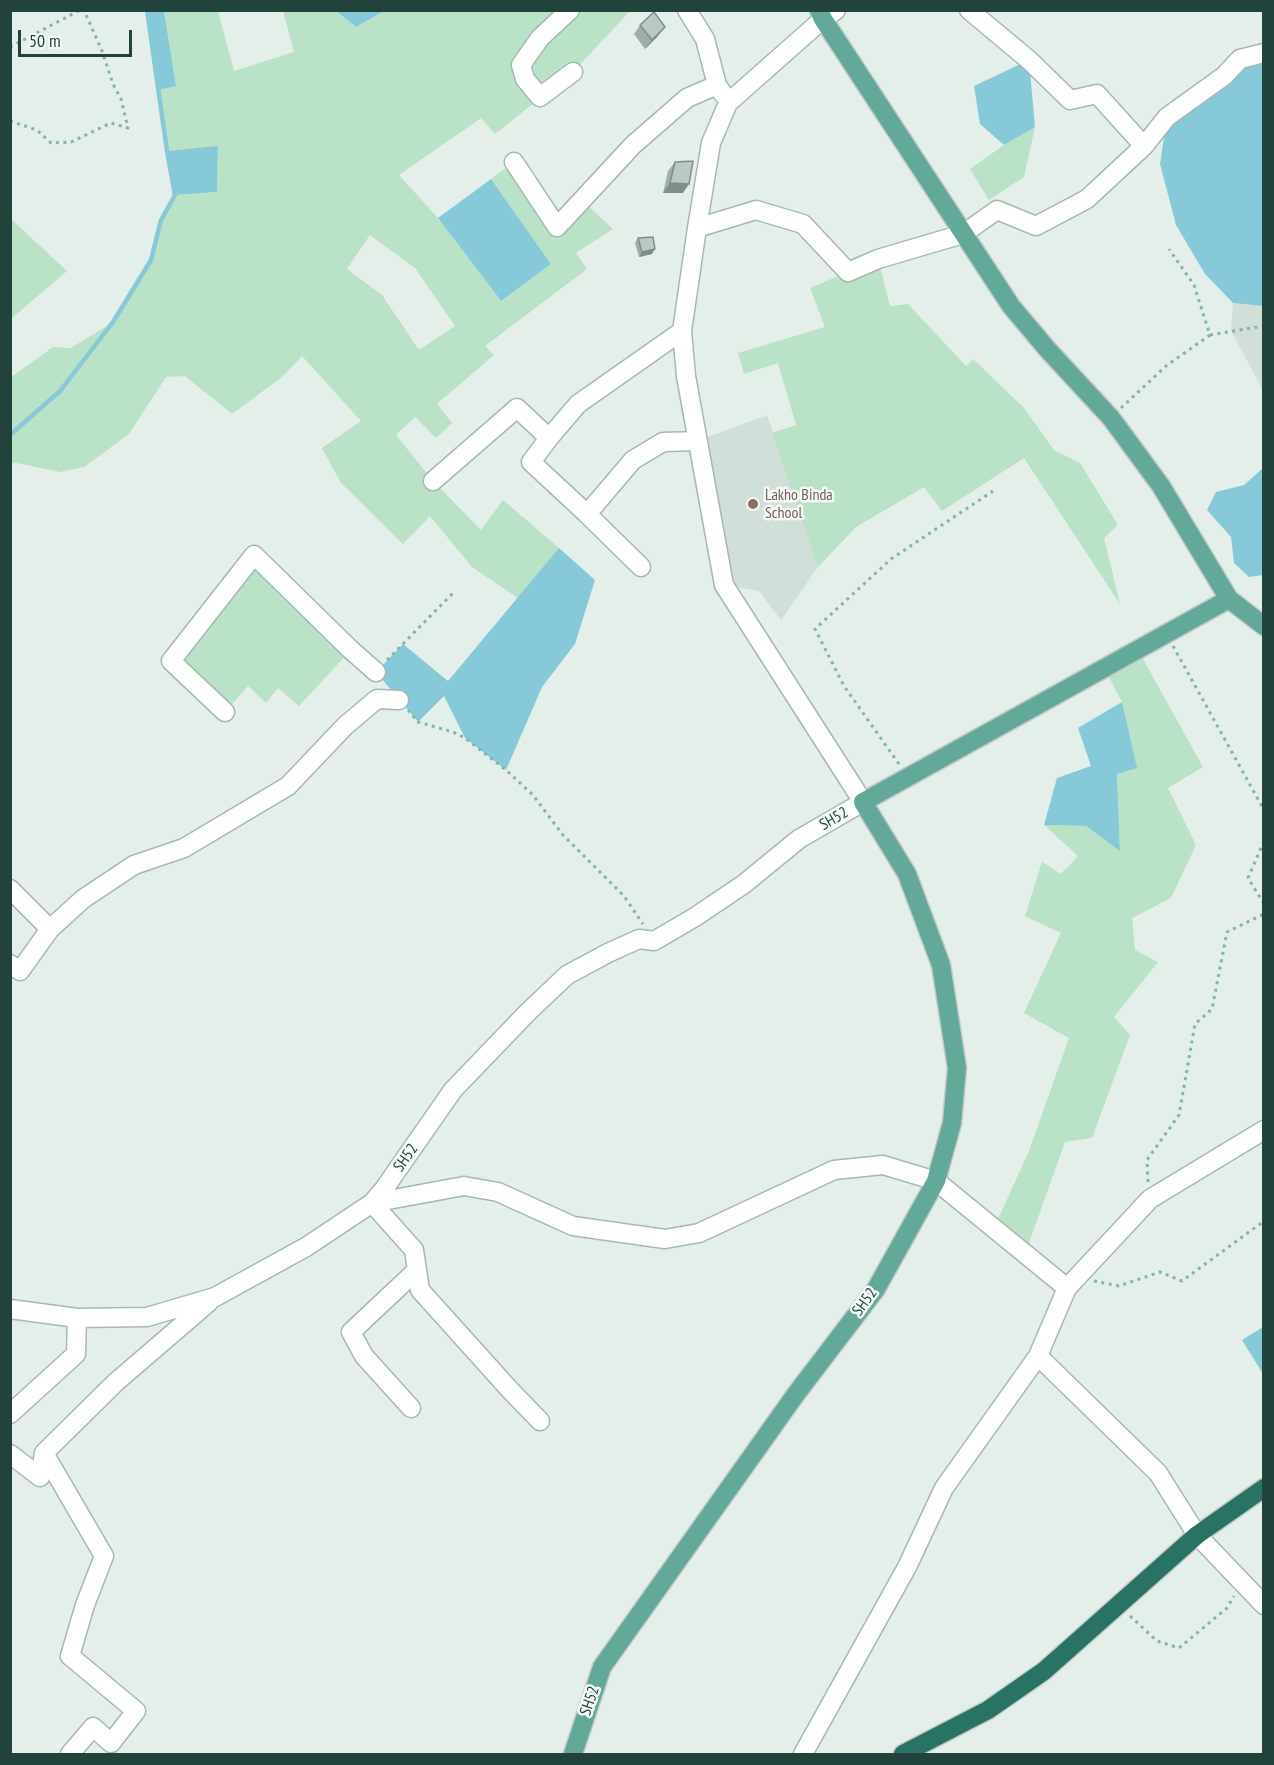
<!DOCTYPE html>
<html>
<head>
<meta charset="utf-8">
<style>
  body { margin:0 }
  #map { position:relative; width:1274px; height:1765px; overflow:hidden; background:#e4efea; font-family:"PT Sans Narrow",sans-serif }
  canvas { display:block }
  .frame { position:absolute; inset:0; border:12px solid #21433b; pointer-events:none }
  .scale { position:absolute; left:18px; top:30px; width:114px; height:27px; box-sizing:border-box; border:3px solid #21433b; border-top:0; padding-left:8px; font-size:18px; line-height:21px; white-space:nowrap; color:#21433b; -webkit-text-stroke:4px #f5fbf8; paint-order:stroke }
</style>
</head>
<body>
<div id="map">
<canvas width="1274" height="1765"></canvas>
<div class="frame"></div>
<div class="scale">50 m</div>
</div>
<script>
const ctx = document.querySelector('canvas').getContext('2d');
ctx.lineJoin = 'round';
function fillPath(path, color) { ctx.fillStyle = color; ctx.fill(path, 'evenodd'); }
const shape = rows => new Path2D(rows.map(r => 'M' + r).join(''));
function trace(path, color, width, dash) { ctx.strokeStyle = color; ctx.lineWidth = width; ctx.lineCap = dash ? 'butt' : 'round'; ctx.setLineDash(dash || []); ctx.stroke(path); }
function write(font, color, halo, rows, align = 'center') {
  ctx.font = font + ' "PT Sans Narrow",sans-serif'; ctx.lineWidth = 5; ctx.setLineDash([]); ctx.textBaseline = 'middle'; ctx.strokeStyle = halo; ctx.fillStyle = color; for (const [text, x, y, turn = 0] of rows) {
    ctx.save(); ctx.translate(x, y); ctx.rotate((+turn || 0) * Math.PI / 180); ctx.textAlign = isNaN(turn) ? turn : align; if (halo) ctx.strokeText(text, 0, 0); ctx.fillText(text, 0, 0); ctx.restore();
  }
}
const built = shape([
  [1233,303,1263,306,1263,390,1231,331],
  [767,415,818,567,781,620,759,591,724,585,697,441]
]);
const green = shape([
  [164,11,218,11,234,71,294,52,283,11,336,11,356,27,384,11,630,11,573,72,495,134,481,118,399,175,438,218,501,301,551,264,491,179,514,162,557,227,582,200,613,229,576,253,587,269,485,346,494,355,437,404,452,423,436,438,415,417,396,435,433,481,481,530,503,500,559,548,518,598,472,567,430,516,403,544,341,483,322,448,361,421,302,356,282,377,232,414,185,376,166,377,129,434,84,467,60,472,11,462,10,378,53,347,71,348,113,322,151,260,161,220,175,195,217,192,218,147,167,151,159,90,176,86],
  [370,235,415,268,455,326,419,350,382,295,347,269],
  [1035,127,1024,177,989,200,970,169,1004,145],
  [10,218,67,271,11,319,10,319],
  [878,259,890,306,908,304,966,366,973,359,1024,408,1054,450,1080,463,1118,525,1104,538,1120,604,1024,458,942,511,924,487,856,527,818,567,772,433,796,425,778,363,744,374,738,353,825,327,810,288],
  [254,555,351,650,299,706,278,688,266,703,248,686,225,712,171,661],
  [1138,650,1203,767,1168,788,1196,845,1171,898,1132,918,1135,950,1158,962,1114,1017,1130,1035,1092,1138,1065,1142,1025,1254,994,1228,1029,1151,1069,1038,1024,1013,1061,933,1025,916,1042,862,1061,874,1078,856,1044,825,1086,826,1120,850,1117,774,1136,768,1122,702,1104,668]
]);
const water = shape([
  [147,11,164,11,176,86,159,90],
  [336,11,384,11,356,27],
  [1263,53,1263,306,1233,303,1205,274,1176,225,1160,164,1167,117],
  [1029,60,1035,127,1004,145,980,124,974,86],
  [218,146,217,192,175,195,167,151],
  [491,179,551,264,501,301,438,218],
  [1263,468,1263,575,1249,577,1234,563,1231,537,1207,510,1216,492,1244,485],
  [559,548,595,580,575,644,542,687,506,770,465,738,444,696,418,722,376,672,403,644,448,681],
  [1122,702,1137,768,1117,774,1120,851,1086,826,1044,825,1057,778,1091,766,1078,728],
  [1263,1327,1263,1374,1242,1340]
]);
const stream = shape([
  [10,435,60,391,113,322,151,260,161,220,175,195,167,151,147,10]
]);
const path = shape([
  [10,47,80,10],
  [10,121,37,130,51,143,71,142,111,123,128,128,121,99,113,84,102,51,84,10],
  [1210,335,1264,326],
  [1121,408,1166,366,1210,335,1194,285,1169,249],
  [1173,646,1264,810],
  [387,660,455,591],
  [408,710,418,722,453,732,465,738,506,770,533,795,563,835,624,896,643,924],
  [899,764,844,686,815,629,891,559,993,491],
  [1264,841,1248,878,1264,904],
  [1148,1182,1147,1160,1179,1115,1195,1024,1212,1009,1227,932,1264,914],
  [1094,1281,1119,1286,1160,1272,1182,1281,1264,1221],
  [1130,1616,1157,1641,1179,1648,1227,1608,1234,1596]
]);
const minor = shape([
  [570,10,540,38,521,65,525,79,540,97,573,72],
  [687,10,705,39,717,85,723,94],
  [969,10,1029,60,1070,100,1097,94,1144,146],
  [514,162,557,227,633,145,687,98,717,85],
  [697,228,756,210,803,224,848,272,878,259,963,234,997,210,1036,226,1087,199,1144,146,1167,117,1224,76,1240,59,1264,53],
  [549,438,531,462,587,514],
  [433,481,517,408,549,438,578,404,682,331],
  [641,567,587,514,633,460,663,442,697,441],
  [225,712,171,661,254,555,351,650,376,672],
  [10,889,50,929,83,899,134,865,184,848,288,786,345,726,377,699,399,700],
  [10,964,20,971,50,929],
  [372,1203,464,1186,498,1192,573,1226,665,1239,699,1233,834,1170,883,1165,936,1181,1067,1288],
  [372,1203,414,1250,420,1290,510,1390,540,1421],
  [10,1309,77,1318,147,1317,215,1297,306,1247,372,1203,384,1189,453,1090,528,1012,567,975,608,953,639,939,654,941,695,917,744,884,799,839,863,802,724,585,686,376,682,331,697,228,711,143,728,103,823,19,836,10],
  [1038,1356,1158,1473,1197,1535,1264,1605],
  [411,1408,364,1356,351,1332,417,1270],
  [10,1414,76,1354,77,1318],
  [10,1454,40,1477,44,1453],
  [70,1754,93,1727,111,1743,136,1711,70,1656,85,1605,104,1556,44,1453,116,1382,209,1302],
  [803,1754,907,1567,944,1488,1038,1356,1067,1288,1150,1199,1264,1130]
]);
const major = shape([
  [819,10,823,19,1011,306,1048,350,1111,418,1161,486,1229,599,1264,626],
  [573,1754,602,1667,796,1394,876,1289,936,1181,952,1123,957,1068,941,965,907,874,863,802,1229,599]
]);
const highway = shape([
  [903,1754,988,1710,1044,1671,1197,1535,1264,1488]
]);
const wall = shape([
  [640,25,658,36,645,49,634,34],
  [675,162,683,193,663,193,668,171],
  [638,238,652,254,639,257,635,243]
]);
const shadedWall = shape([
  [665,27,658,36,645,49,652,40],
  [670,183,689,184,683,193,663,193],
  [655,249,652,254,639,257,642,252]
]);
const building = shape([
  [654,12,665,27,652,40,640,25,654,12],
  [693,161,689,184,670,183,675,162,693,161],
  [653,237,655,249,642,252,638,238,653,237]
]);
const markers = [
  [753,504,6,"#8d6e63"]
];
const educationNames = [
  ["Lakho Binda",765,495],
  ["School",765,513]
];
const streetNames = [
  ["SH52",834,819,-30],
  ["SH52",406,1158,-55],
  ["SH52",865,1302,-54],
  ["SH52",590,1701,-71]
];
fillPath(built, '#d1dfd9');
fillPath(green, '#bae2c6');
fillPath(water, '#86cad9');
trace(stream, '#86cad9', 4.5);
trace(minor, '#a6b8b2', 21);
trace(major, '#c1cac8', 21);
trace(highway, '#c1cac8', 21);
trace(path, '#80b6a7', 3, [3, 4.5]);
trace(minor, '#fff', 18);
trace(major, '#63a999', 18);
trace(highway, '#297365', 18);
fillPath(wall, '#9eaea8');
fillPath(shadedWall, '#818d88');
fillPath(building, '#b8cac3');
trace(building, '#818d88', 1.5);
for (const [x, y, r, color] of markers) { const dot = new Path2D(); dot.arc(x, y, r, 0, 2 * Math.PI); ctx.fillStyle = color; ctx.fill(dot); trace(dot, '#f5fbf8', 2); }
write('16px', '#785e54', '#f5fbf8', educationNames, 'left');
write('16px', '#21433b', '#f5fbf8', streetNames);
</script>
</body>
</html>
